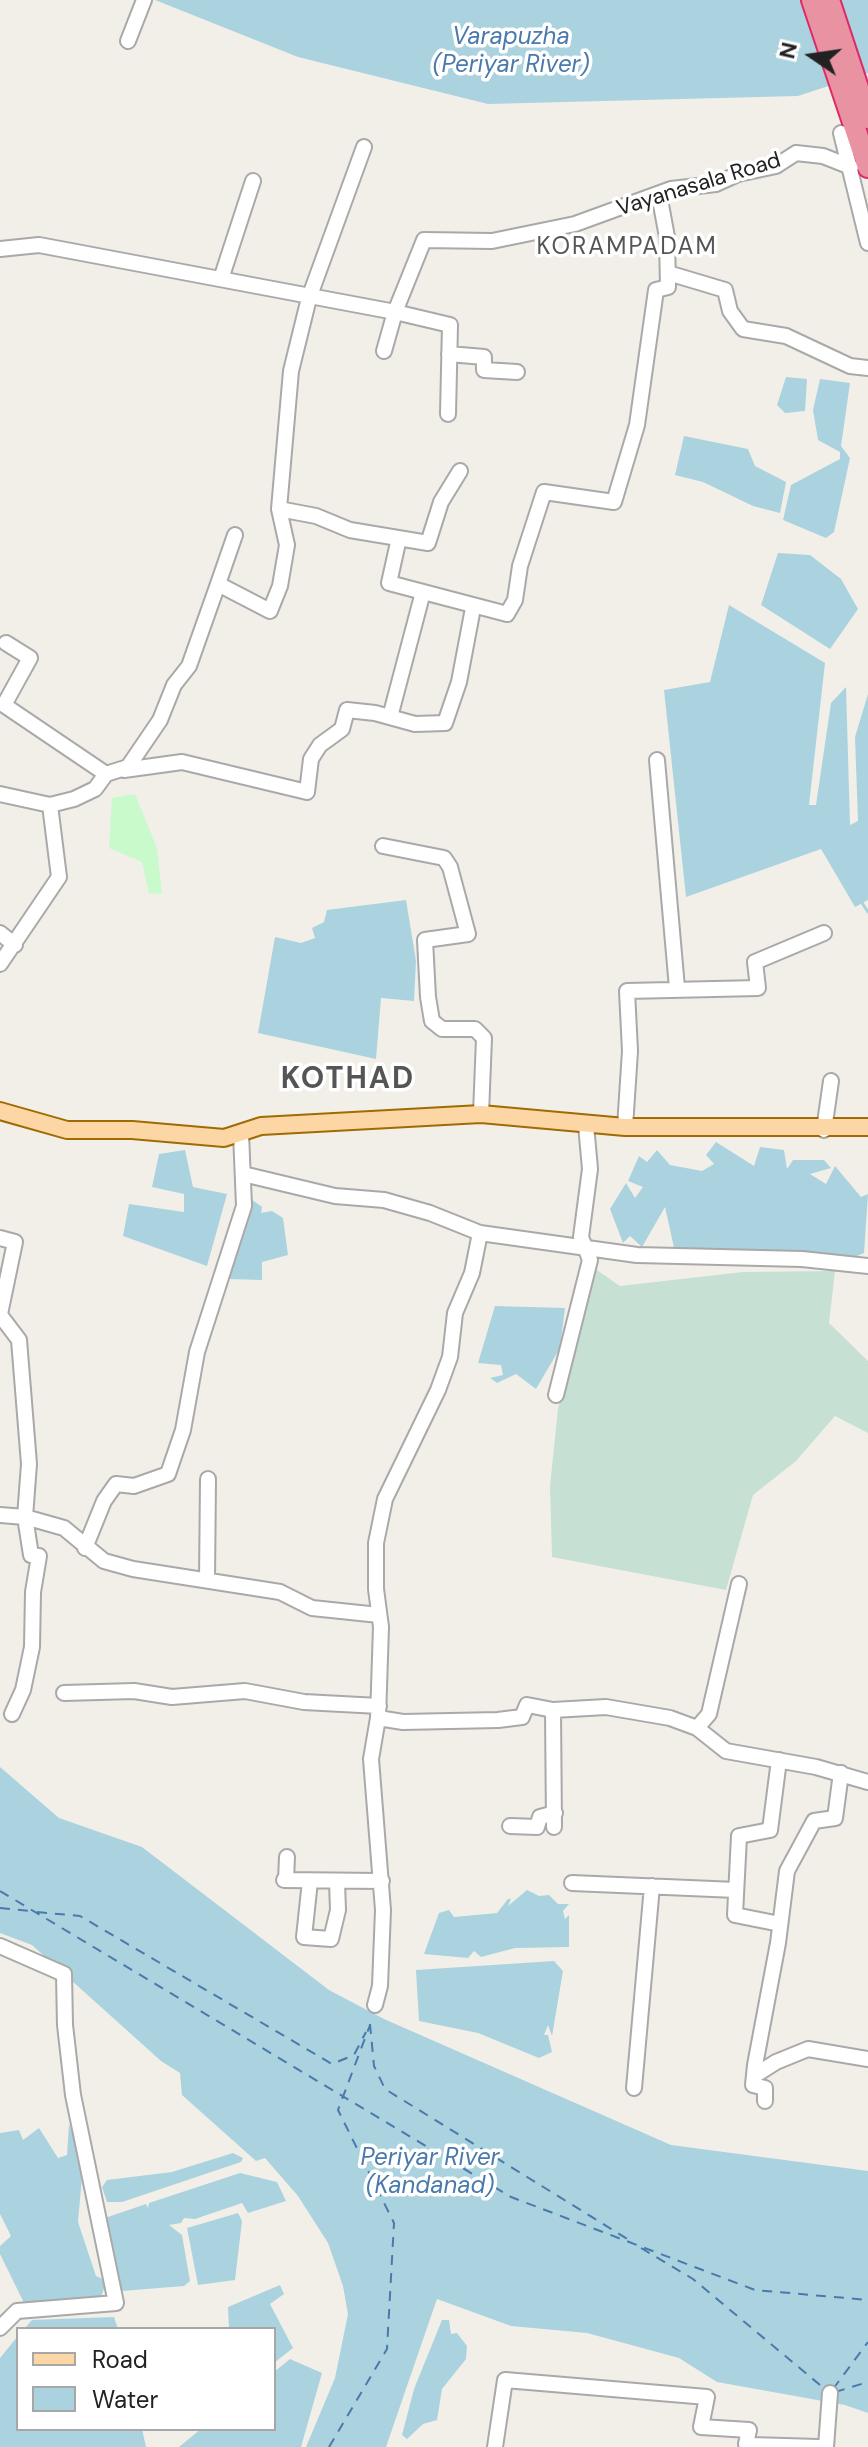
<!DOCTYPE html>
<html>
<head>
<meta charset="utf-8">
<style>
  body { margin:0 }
  #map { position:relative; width:868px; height:2447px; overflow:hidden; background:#f2efe9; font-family:"DM Sans",sans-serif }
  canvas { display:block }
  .legend { position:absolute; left:16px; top:2327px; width:260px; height:104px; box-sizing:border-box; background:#fff; border:2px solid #a7a7a7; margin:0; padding:10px 14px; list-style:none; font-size:24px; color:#222 }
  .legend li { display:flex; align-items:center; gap:16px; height:40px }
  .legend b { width:40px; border:2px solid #a7a7a7 }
  .north { position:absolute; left:772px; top:16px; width:80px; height:80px; -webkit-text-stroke:6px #fff; paint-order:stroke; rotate:283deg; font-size:22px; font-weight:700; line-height:32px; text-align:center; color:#222 }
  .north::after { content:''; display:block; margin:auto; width:28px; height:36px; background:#222; clip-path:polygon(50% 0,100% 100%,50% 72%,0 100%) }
</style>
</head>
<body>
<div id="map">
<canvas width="868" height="2447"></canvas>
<ul class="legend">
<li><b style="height:10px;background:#fcd6a4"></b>Road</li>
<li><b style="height:22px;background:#aad3df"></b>Water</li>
</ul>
<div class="north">N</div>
</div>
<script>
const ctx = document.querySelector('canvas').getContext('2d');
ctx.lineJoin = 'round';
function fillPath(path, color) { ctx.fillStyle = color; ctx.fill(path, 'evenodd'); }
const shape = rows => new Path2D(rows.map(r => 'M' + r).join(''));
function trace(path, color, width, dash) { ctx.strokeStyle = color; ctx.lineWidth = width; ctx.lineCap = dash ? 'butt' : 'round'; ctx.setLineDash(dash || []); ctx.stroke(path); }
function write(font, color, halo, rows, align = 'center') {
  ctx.font = font + ' "DM Sans",sans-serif'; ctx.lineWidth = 7; ctx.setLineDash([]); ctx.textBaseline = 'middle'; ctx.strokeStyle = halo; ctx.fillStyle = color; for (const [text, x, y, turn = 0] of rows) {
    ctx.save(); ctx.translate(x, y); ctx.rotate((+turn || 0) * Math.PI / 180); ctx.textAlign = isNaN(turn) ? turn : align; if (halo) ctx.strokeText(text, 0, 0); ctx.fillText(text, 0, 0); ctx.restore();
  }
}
const wetland = shape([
  [594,1268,620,1286,743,1272,835,1271,829,1323,868,1361,868,1433,835,1416,796,1461,753,1495,726,1590,552,1557,550,1486,558,1409]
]);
const park = shape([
  [135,794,157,848,162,894,149,893,142,862,109,848,112,798]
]);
const water = shape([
  [155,0,868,0,868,73,798,96,488,104,298,57],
  [786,377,807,379,805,411,785,413,777,405],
  [820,379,850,383,841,446,850,458,834,532,826,538,783,520,791,485,840,459,840,452,818,440,813,410],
  [684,436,748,449,755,466,786,482,780,513,753,506,703,482,675,475],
  [778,553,810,555,841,579,858,609,830,649,761,605],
  [729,605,825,663,809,805,816,805,831,703,846,687,850,825,858,821,855,737,868,694,868,900,855,907,821,849,686,897,664,690,710,682],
  [406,900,416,961,414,1001,381,998,376,1059,258,1033,275,937,301,943,315,938,312,928,324,922,327,910],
  [716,1142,754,1166,760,1147,784,1150,787,1169,793,1160,824,1160,831,1168,810,1174,826,1184,835,1166,861,1197,868,1194,864,1253,845,1261,675,1252,665,1207,642,1247,630,1236,623,1243,610,1209,626,1183,635,1198,643,1187,628,1181,639,1156,647,1162,657,1150,670,1165,702,1171,714,1164,706,1155],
  [185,1150,193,1187,227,1194,207,1266,123,1236,129,1204,184,1212,184,1194,152,1187,159,1154],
  [251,1199,262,1207,261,1213,272,1211,283,1218,288,1255,262,1262,262,1280,228,1279],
  [495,1306,565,1308,560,1348,536,1389,516,1374,497,1383,490,1378,503,1375,501,1365,478,1363],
  [0,1767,59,1818,142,1847,329,1990,384,2019,671,2145,868,2171,868,2413,845,2405,717,2382,679,2358,587,2333,511,2326,437,2299,386,2447,306,2447,335,2378,348,2314,343,2286,328,2243,298,2196,265,2158,256,2161,182,2095,180,2073,161,2061,32,1945,0,1933],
  [527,1890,539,1896,549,1895,558,1904,569,1904,563,1911,565,1919,569,1915,569,1947,515,1948,481,1957,474,1951,468,1958,424,1954,439,1913,449,1910,454,1917,497,1913,508,1899,511,1899,508,1906],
  [554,1961,563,1971,552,2036,548,2025,544,2035,548,2035,552,2052,539,2058,478,2033,419,2021,416,1970],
  [69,2124,83,2165,78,2222,96,2276,107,2281,100,2299,26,2307,0,2254,0,2246,11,2236,0,2214,0,2133,19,2130,23,2140,39,2128,58,2158,67,2155],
  [233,2153,243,2158,241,2162,122,2202,107,2202,102,2187,107,2180,172,2172],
  [240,2173,277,2182,286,2201,248,2213,242,2203,195,2219,184,2218,181,2223,169,2225,182,2235,190,2281,184,2286,122,2291,105,2218,146,2204,148,2208,149,2203],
  [238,2213,242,2221,235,2280,198,2285,187,2228],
  [280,2285,284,2294,270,2304,293,2348,274,2363,274,2329,229,2329,228,2307],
  [114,2317,118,2329,24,2329,32,2320],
  [442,2320,449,2320,451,2334,457,2333,467,2346,466,2359,442,2389,437,2420,423,2424,407,2439,402,2435,414,2389],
  [18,2336,18,2429,142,2429,146,2447,0,2447,0,2358],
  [290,2359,322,2373,301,2447,179,2447,201,2429,274,2429,274,2372]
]);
const stream = shape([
  [860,900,868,912]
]);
const ferry = shape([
  [0,1891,511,2197,755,2290,868,2300],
  [0,1908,30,1911],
  [37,1912,80,1916,332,2064,354,2055,366,2032],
  [370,2024,374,2066,385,2089,629,2240],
  [641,2248,693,2279,826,2390],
  [833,2389,868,2342],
  [835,2392,868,2382],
  [329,2447,387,2349,394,2223,338,2110,370,2025]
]);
const minor = shape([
  [128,41,144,0],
  [841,133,868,243],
  [0,249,39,245,395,312,424,240,492,241,575,224,671,189,716,184,738,174,776,166,796,153,823,156,851,167],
  [668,273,725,290,730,311,743,329,786,336,850,366,868,368],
  [221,279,253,181],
  [384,351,395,312,450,325,448,414],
  [449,354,484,357,484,370,517,372],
  [279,509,316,516,350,530,428,543,441,502,460,471],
  [399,538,389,583,507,614,515,600,520,566,544,492,614,502,637,425,656,290,668,287,667,237,659,194],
  [218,584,235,535],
  [6,643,30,658,4,705,106,774],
  [390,717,423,592],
  [657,760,677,988],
  [124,770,182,762,307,792,311,759,320,745,342,729,347,710,375,713,415,724,445,723,459,682,473,608],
  [0,794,50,805],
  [383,846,444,858,450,867,468,934,425,940,428,997,432,1021,442,1029,475,1029,484,1038,481,1114],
  [0,933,15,945],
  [0,964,59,877,50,805,74,799,95,789,106,774,128,767,160,720,174,685,189,666,218,584,270,611,280,586,287,545,279,509,291,371,309,298,364,147],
  [625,1127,630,1051,627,991,758,988,755,962,824,933],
  [824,1130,831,1081],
  [243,1174,335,1196,384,1200,430,1213,480,1233,472,1273,455,1313,450,1357,438,1390,385,1499,376,1543,376,1589,381,1627,378,1718,371,1759,383,1910,380,1986,375,2005],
  [480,1233,637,1255,802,1259,868,1266],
  [0,1238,15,1242,0,1314],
  [0,1315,19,1340,29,1464,25,1517,31,1555,39,1556,33,1592,32,1647,23,1690,12,1714],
  [556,1395,590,1260,581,1237,590,1169,586,1125],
  [0,1515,25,1517,64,1528,104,1561,133,1569,280,1592,312,1608,379,1615],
  [85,1548,104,1501,116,1484,134,1486,168,1474,183,1430,197,1352,244,1206,241,1133],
  [207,1580,208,1479],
  [64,1693,134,1691,172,1697,245,1691,304,1702,379,1706],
  [553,1710,554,1827],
  [378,1718,403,1722,498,1720,522,1717,527,1705,553,1710,606,1707,670,1718,697,1728,726,1751,816,1767,868,1782],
  [697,1728,709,1714,739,1584],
  [779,1760,770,1830,739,1836,735,1915,780,1924],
  [510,1826,537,1827,540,1817,555,1813],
  [284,1880,382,1881],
  [286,1880,287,1857],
  [310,1881,304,1937,331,1939,338,1910,337,1882],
  [572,1883,736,1890],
  [0,1946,64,1974,65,2025,73,2095,116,2303,17,2311,0,2328],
  [754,2076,776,2062,808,2049,868,2059],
  [634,2088,652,1886],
  [765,2101,765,2088,753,2085,755,2065,778,1943,787,1871,814,1821,835,1818,841,1773],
  [495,2447,505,2380,707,2397,701,2427,749,2430,746,2444,751,2445,818,2447],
  [826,2447,830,2393]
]);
const major = shape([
  [0,1111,67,1130,132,1130,224,1138,261,1126,481,1114,625,1127,868,1127]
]);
const highway = shape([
  [812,0,868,167],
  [829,0,868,118]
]);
const streetNames = [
  ["Vayanasala Road",699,185,-17]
];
const waterNames = [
  ["Varapuzha",511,38],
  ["(Periyar River)",511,66],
  ["Periyar River",430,2159],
  ["(Kandanad)",430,2187]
];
const neighbourhoodNames = [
  ["KORAMPADAM",627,248]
];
const districtNames = [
  ["KOTHAD",348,1080]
];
fillPath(wetland, '#c6e0d4');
fillPath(park, '#c8facc');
fillPath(water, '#aad3df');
trace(stream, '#aad3df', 3);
trace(ferry, '#4a7aab', 2, [10, 8]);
trace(minor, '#a9a9a9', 18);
trace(major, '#a06b00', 20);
trace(highway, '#dc2a67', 24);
trace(minor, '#fff', 14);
trace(major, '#fcd6a4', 16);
trace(highway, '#e892a2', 20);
write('22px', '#222', '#fff', streetNames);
write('italic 24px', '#4a7aab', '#fff', waterNames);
ctx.letterSpacing = '2px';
write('24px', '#555', '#fff', neighbourhoodNames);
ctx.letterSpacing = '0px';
ctx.letterSpacing = '2px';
write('bold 30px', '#555', '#fff', districtNames);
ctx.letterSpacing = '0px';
</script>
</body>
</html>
